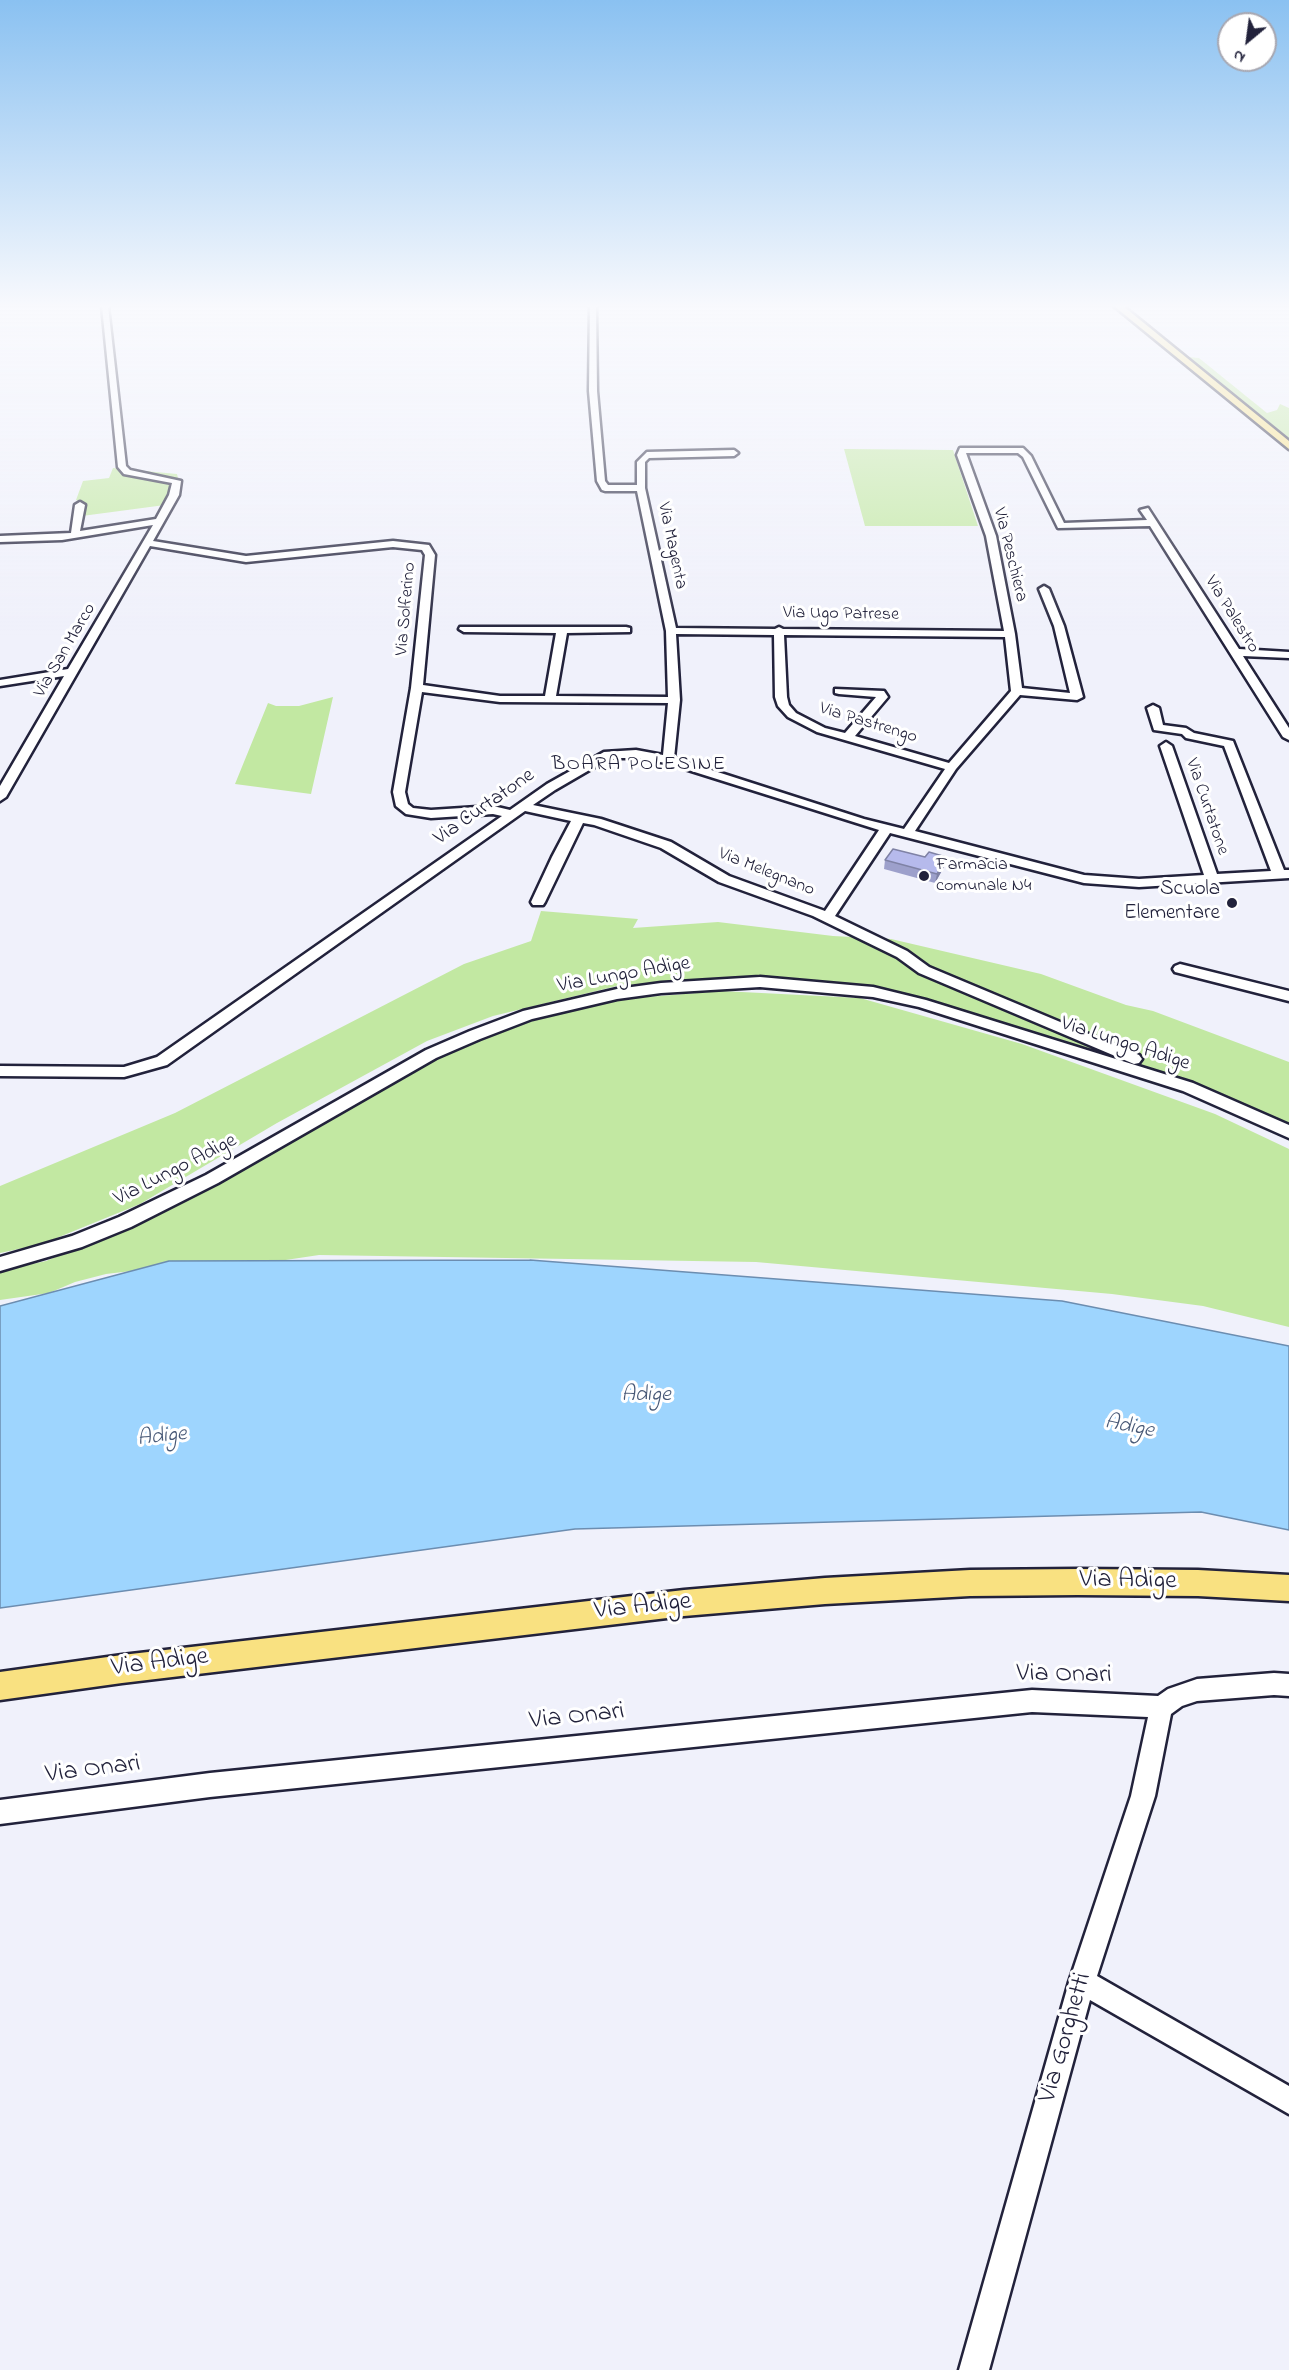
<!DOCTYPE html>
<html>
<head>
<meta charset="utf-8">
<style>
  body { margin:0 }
  #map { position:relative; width:1289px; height:2370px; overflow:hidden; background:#f0f1fb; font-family:"Indie Flower",sans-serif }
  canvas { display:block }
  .north { position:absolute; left:1217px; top:12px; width:60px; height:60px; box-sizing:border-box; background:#fff; border:2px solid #a7a7b1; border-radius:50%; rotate:209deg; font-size:16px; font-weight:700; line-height:24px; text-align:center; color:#22223b }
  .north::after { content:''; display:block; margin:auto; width:21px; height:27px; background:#22223b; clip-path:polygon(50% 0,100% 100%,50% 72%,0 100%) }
</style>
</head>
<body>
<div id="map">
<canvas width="1289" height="2370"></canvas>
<div class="north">N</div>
</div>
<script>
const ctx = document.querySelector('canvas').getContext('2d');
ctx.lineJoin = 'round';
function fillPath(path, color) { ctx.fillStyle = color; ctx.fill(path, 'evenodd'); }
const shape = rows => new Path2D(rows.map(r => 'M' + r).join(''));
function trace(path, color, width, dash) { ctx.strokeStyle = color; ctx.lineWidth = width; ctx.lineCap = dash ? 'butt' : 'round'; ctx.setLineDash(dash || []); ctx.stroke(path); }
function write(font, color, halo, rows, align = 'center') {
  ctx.font = font + ' "Indie Flower",sans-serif'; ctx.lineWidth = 6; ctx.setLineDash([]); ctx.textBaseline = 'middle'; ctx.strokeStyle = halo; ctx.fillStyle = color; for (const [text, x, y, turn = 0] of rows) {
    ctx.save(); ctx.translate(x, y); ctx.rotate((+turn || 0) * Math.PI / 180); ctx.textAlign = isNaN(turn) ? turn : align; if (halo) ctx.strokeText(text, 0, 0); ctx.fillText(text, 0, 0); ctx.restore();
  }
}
const green = shape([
  [1189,357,1199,358,1267,413,1277,410,1280,404,1289,408,1289,438],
  [844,449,953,450,978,526,865,526],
  [113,468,177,474,179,482,165,505,82,516,87,504,76,500,83,481,109,478],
  [333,697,311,794,235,784,268,703,276,706,299,706],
  [541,911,638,919,633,928,718,922,833,936,891,939,1041,974,1126,1005,1153,1011,1289,1062,1289,1132,1222,1101,1027,1031,862,985,722,978,617,986,493,1016,427,1041,277,1123,140,1204,42,1244,0,1253,0,1186,175,1113,464,964,531,941],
  [722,991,860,998,1022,1044,1215,1114,1289,1149,1289,1327,1203,1306,1112,1294,756,1262,319,1255,279,1261,165,1267,106,1274,75,1282,49,1293,0,1300,0,1271,46,1261,149,1218,289,1135,437,1052,500,1029,622,999]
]);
const water = shape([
  [530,1260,1062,1301,1289,1346,1289,1530,1201,1512,575,1529,0,1608,0,1306,169,1261,530,1260]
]);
const minor = shape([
  [102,306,108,306,126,466,130,470,181,481,179,495,153,541,246,556,393,541,429,545,435,555,423,685,500,696,545,696,556,633,464,632,459,629,460,627,626,627,630,628,630,632,567,633,556,696,668,697,666,631,637,491,605,491,602,490,597,481,589,391,590,306,596,306,597,391,605,481,608,485,637,485,637,462,647,452,734,450,738,453,734,456,649,458,645,462,645,488,676,628,775,629,779,627,783,629,1004,631,986,536,957,455,960,448,1023,448,1031,456,1064,523,1147,520,1140,510,1148,508,1239,649,1289,652,1289,658,1243,656,1289,728,1289,740,1283,737,1150,526,1058,528,1023,457,1018,453,966,453,996,536,1015,634,1022,688,1070,693,1054,626,1039,589,1044,586,1049,589,1064,626,1083,697,1077,700,1020,695,956,769,915,831,1084,875,1139,879,1204,875,1160,746,1166,742,1172,746,1217,874,1271,871,1224,746,1186,738,1182,734,1154,730,1147,708,1153,705,1159,708,1163,725,1186,728,1194,733,1233,741,1284,870,1289,870,1289,878,1139,887,1084,883,890,833,835,916,907,951,929,967,1139,1055,1142,1059,1139,1063,1134,1064,919,973,897,957,813,916,719,882,661,848,594,825,583,823,545,902,543,905,533,905,531,902,552,857,571,821,525,811,167,1065,124,1077,0,1076,0,1066,124,1067,157,1057,502,816,493,814,431,818,406,814,396,806,393,792,411,688,425,555,422,550,393,547,246,562,150,546,6,797,0,801,0,786,64,676,0,686,0,680,68,669,153,525,62,540,0,542,0,536,71,533,75,505,80,502,85,505,80,531,156,519,169,495,172,483,124,474,118,467,102,306],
  [676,634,774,635,775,697,778,706,788,717,817,732,945,769,904,829,864,819,674,758,680,700,676,634],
  [784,635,1005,637,1011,691,949,763,855,736,888,697,884,691,835,689,835,693,839,694,876,697,845,733,825,728,796,713,789,705,787,697,784,635],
  [422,692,500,702,668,703,663,755,636,750,604,752,547,784,510,810,493,806,431,810,413,808,408,804,405,792,422,692],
  [610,758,636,758,666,763,879,830,825,911,729,876,671,842,601,819,533,805,555,790,610,758],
  [1180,964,1289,991,1289,1001,1175,972,1173,969,1175,966,1180,964],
  [760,977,873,987,926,1000,1193,1083,1289,1125,1289,1138,1183,1091,919,1007,873,997,760,987,661,993,617,999,532,1019,480,1039,436,1058,218,1183,131,1227,82,1247,0,1271,0,1257,72,1236,119,1217,206,1175,426,1050,470,1031,523,1011,617,989,661,983,760,977],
  [1274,1673,1289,1674,1289,1696,1274,1695,1197,1701,1182,1706,1171,1714,1155,1796,1097,1976,1289,2086,1289,2114,1090,2000,989,2370,959,2370,1069,1982,1131,1796,1148,1717,1032,1712,210,1797,0,1824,0,1800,210,1773,1032,1690,1158,1696,1168,1689,1197,1679,1274,1673]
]);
const major = shape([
  [1114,306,1123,306,1289,441,1289,449,1114,306],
  [1078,1569,1198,1570,1289,1575,1289,1601,1198,1596,1078,1595,970,1596,825,1604,684,1616,122,1683,0,1700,0,1672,122,1655,684,1590,825,1578,970,1570,1078,1569]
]);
const wall = shape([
  [885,860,944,867,935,883,884,869]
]);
const shadedWall = shape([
  [946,857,944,867,935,883,937,874]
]);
const building = shape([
  [893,849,925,857,929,852,946,857,937,874,885,860,893,849]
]);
const markers = [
  [924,876,6,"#22223b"],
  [1232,903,6,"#22223b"]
];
const farStreetnames = [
  ["Via Magenta",671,546,78],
  ["Via Peschiera",1009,555,76],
  ["Via Solferino",407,609,-85],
  ["Via Ugo Patrese",841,615,1],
  ["Via Palestro",1231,615,58],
  ["Via San Marco",66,651,-60],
  ["Via Pastrengo",868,724,17],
  ["Via Curtatone",1206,807,71],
  ["Via Melegnano",766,873,22]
];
const farPoinames = [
  ["Farmacia",936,866],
  ["comunale N4",936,887]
];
const farQuarternames = [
  ["BOARA POLESINE",639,766]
];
const streetNames = [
  ["Via Curtatone",485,808,-35],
  ["Via Lungo Adige",624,976,-10],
  ["Via Lungo Adige",1125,1045,18],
  ["Via Lungo Adige",176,1171,-27]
];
const poiNames = [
  ["Scuola",1220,891],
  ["Elementare",1220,915]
];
const waterNames = [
  ["Adige",646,1396],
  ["Adige",1129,1428,11],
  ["Adige",162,1438,-6]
];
const nearStreetnames = [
  ["Via Adige",1128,1582,1],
  ["Via Adige",643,1608,-6],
  ["Via Adige",160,1664,-7],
  ["Via Onari",1064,1676,1],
  ["Via Onari",577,1718,-6],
  ["Via Onari",93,1771,-7],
  ["Via Gorghetti",1067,2038,-74]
];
fillPath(green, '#c2e8a2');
fillPath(water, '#9ed5fe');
trace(water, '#6c8db0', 1.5);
trace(minor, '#22223b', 5);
trace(major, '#22223b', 5);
fillPath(minor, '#fff');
fillPath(major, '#f9e181');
fillPath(wall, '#9da0cb');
fillPath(shadedWall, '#7f82a5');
fillPath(building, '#b6baec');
trace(building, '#7f82a5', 1.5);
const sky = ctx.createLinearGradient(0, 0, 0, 638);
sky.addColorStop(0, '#8ac1f1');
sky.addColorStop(0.48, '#f8f9fd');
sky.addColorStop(1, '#f8f9fd00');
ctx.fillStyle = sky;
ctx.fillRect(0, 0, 1289, 638);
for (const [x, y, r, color] of markers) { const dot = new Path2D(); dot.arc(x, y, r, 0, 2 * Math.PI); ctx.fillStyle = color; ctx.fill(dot); trace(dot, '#fff', 2); }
write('18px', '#22223b', '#fff', farStreetnames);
write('18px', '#22223b', '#fff', farPoinames, 'left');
ctx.letterSpacing = '1.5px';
write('20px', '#22223b', '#fff', farQuarternames);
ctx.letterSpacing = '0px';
write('21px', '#22223b', '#fff', streetNames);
write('21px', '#22223b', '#fff', poiNames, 'right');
write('italic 22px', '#475876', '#fff', waterNames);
write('26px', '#22223b', '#fff', nearStreetnames);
</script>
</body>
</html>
